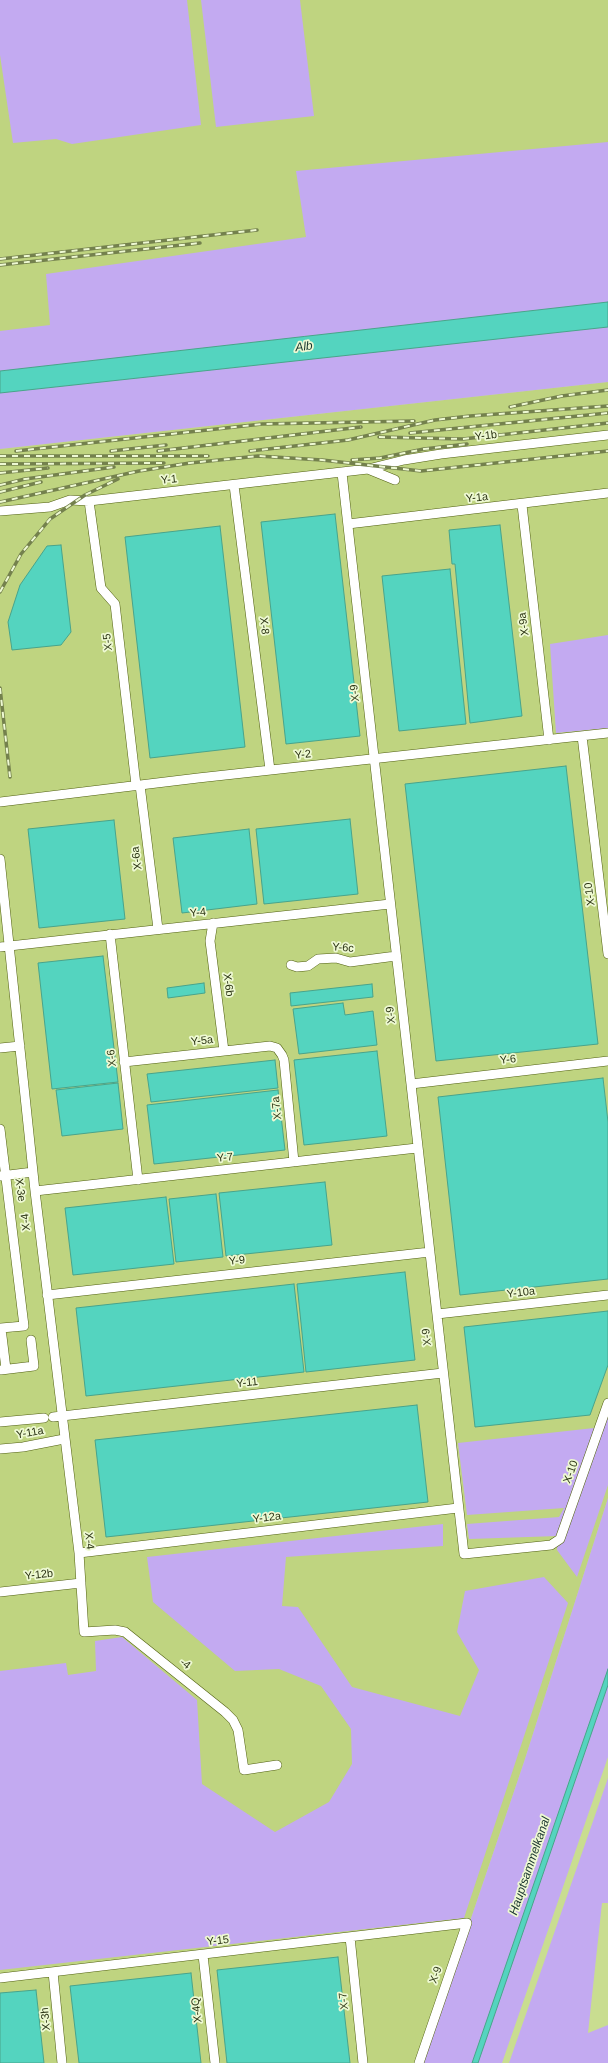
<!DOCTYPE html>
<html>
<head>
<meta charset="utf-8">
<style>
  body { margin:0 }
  canvas { display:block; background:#c9dd90 }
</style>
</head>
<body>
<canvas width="608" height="2063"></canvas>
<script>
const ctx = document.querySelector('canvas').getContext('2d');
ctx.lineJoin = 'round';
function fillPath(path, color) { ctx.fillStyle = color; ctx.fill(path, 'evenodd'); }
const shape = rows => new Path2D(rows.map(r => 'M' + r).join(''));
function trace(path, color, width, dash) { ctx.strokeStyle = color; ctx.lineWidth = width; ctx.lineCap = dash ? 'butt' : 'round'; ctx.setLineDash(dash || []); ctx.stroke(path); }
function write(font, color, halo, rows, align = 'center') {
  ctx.font = font + ' Arial,sans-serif'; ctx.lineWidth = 3.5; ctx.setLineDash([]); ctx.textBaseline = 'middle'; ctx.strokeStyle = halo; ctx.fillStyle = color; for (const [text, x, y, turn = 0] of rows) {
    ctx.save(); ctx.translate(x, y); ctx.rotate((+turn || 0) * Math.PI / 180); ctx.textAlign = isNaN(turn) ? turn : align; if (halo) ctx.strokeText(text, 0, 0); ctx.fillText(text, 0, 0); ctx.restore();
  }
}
const built = shape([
  [0,0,608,0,608,269,0,337],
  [608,382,608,1498,524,1762,422,2063,0,2063,0,449]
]);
const green = shape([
  [0,0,187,0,201,125,72,144,56,139,13,143,0,55],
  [201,0,300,0,314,116,216,127],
  [608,142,608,302,0,371,0,331,50,325,46,274,306,237,296,171],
  [608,327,608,382,0,449,0,393],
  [608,635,608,728,556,733,550,644],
  [608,1414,608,1485,577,1577,557,1550,558,1536,469,1539,467,1524,559,1517,564,1508,467,1515,458,1443,603,1427],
  [608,1498,608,1669,472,2063,422,2063,524,1762],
  [443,1524,443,1546,286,1557,282,1606,298,1607,352,1687,460,1716,479,1670,457,1632,465,1591,544,1577,568,1603,464,1918,0,1970,0,1671,66,1663,68,1675,96,1671,95,1641,122,1637,197,1700,202,1784,275,1832,329,1802,352,1764,351,1729,321,1686,279,1669,235,1671,153,1602,147,1557],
  [608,1685,608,1757,502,2063,478,2063],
  [608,1778,608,1903,602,1903,588,2033,608,2025,608,2063,509,2063]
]);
const water = shape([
  [608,302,608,327,0,393,0,371,608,302],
  [335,514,360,736,286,744,261,522,335,514],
  [500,525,522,716,470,723,455,564,452,564,449,530,500,525],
  [220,526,245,747,150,758,125,537,220,526],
  [61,545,71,632,61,645,12,650,8,622,20,585,47,546,61,545],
  [450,569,466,724,399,731,382,576,450,569],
  [566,766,598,1044,436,1061,405,784,566,766],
  [350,819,358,894,264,904,256,829,350,819],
  [114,820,125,919,39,928,28,829,114,820],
  [249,829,257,904,182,913,173,838,249,829],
  [103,956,118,1082,52,1089,38,963,103,956],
  [204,983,205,993,168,998,167,988,204,983],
  [372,984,373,997,291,1006,290,993,372,984],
  [343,1003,345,1015,373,1011,377,1045,299,1054,293,1009,343,1003],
  [377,1051,387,1136,304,1145,294,1060,377,1051],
  [275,1060,278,1088,151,1102,147,1074,275,1060],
  [603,1078,608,1122,608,1279,460,1295,438,1097,603,1078],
  [118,1083,123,1129,62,1136,56,1090,118,1083],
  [278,1090,285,1150,154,1164,147,1105,278,1090],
  [325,1182,332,1245,226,1256,219,1193,325,1182],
  [216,1194,223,1257,176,1262,169,1199,216,1194],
  [166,1197,174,1264,73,1275,65,1208,166,1197],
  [405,1272,415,1360,306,1372,297,1284,405,1272],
  [294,1284,304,1372,86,1396,76,1308,294,1284],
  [608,1311,608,1365,590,1415,475,1427,464,1327,608,1311],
  [417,1405,428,1502,106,1537,95,1440,417,1405],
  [608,1669,608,1685,478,2063,472,2063,608,1669],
  [338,1957,350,2063,227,2063,217,1970,338,1957],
  [191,1973,201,2063,79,2063,70,1986,191,1973],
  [36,1990,44,2063,0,2063,0,1993,36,1990]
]);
const minor = shape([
  [368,469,404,460,441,454,608,435],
  [342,473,464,1554,551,1545,560,1539,608,1403],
  [234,485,270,770],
  [89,501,101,588,115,604,136,785],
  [522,505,549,740],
  [0,511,50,507,70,500,89,501,368,469,395,480],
  [348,524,608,493],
  [582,736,608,954],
  [140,785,158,929],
  [0,802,198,778,608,733],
  [0,859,35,1191,79,1553,84,1632,115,1630,125,1632,225,1712,233,1720,238,1730,244,1770,277,1765],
  [213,923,210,941,224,1051],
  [110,934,138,1180],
  [0,947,390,904],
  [291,965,297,967,308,966,318,959,336,958,350,962,396,956],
  [0,1048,20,1046],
  [124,1062,270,1046,277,1048,282,1055,284,1060,294,1162],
  [411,1084,608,1061],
  [0,1129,24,1326,1,1328,6,1369],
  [1,1176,33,1172],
  [35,1191,417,1148],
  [47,1295,430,1252],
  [437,1314,608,1295],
  [1,1370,34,1366,31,1340],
  [53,1417,443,1373],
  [0,1422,44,1418],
  [0,1449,23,1447,64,1439],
  [79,1553,458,1508],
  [0,1592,81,1583],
  [350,1937,363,2063],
  [203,1955,215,2063],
  [53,1972,62,2063],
  [0,1978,467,1923,419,2063]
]);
const rail = shape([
  [0,259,257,230],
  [0,265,200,243],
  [510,407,562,396,608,390],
  [410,433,608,413],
  [379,437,463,439,608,423],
  [16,451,262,424,414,421],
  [111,451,166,445],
  [158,451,361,427],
  [250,451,348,440,435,420,470,416,608,406],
  [0,456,208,456],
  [352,460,380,458,424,449,467,444],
  [0,464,164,463],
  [0,473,48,468],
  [0,485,25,479,114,467],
  [0,492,41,482],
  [0,502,139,471,190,463,258,456,322,460,421,471,608,451],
  [0,592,21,554,50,519,85,495,118,479],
  [0,688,10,777]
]);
const streetNames = [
  ["Y-1b",486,436,-7],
  ["Y-1",169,480,-6],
  ["Y-1a",477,498,-6],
  ["X-9a",524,624,-97],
  ["X-8",264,626,83],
  ["X-5",108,642,-96],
  ["X-9",355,693,-96],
  ["Y-2",303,755,-6],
  ["X-6a",137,858,-97],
  ["X-10",590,894,-97],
  ["Y-4",198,913,-6],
  ["Y-6c",343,948,4],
  ["X-6b",228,985,83],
  ["X-9",391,1015,-96],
  ["Y-5a",202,1041,-6],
  ["X-6",112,1058,-96],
  ["Y-6",508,1060,-6],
  ["X-7a",277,1108,-96],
  ["Y-7",225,1158,-6],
  ["X-3e",20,1190,83],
  ["X-4",26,1222,-97],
  ["Y-9",237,1261,-6],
  ["Y-10a",521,1293,-7],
  ["X-9",427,1337,-96],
  ["Y-11",247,1383,-6],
  ["Y-11a",30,1433,-10],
  ["X-10",571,1472,-70],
  ["Y-12a",267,1518,-7],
  ["X-4",89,1541,83],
  ["Y-12b",39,1575,-6],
  ["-4",185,1664,38],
  ["Y-15",218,1941,-7],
  ["X-9",436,1975,-71],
  ["X-7",344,2001,-96],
  ["X-4Q",197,2010,-97],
  ["X-3h",46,2019,-95]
];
const waterNames = [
  ["Alb",304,347,-6],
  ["Hauptsammelkanal",530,1866,-71]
];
fillPath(built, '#bfd480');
fillPath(green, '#c3aaf1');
fillPath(water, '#54d4bf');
trace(water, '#48a48c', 1);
trace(minor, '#516010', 10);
trace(minor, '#fff', 9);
trace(rail, '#74814d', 3.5);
trace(rail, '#eef9d3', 2, [6]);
write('11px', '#2d3516', '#eef9d3', streetNames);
write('italic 12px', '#19352f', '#eef9d3', waterNames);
</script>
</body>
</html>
